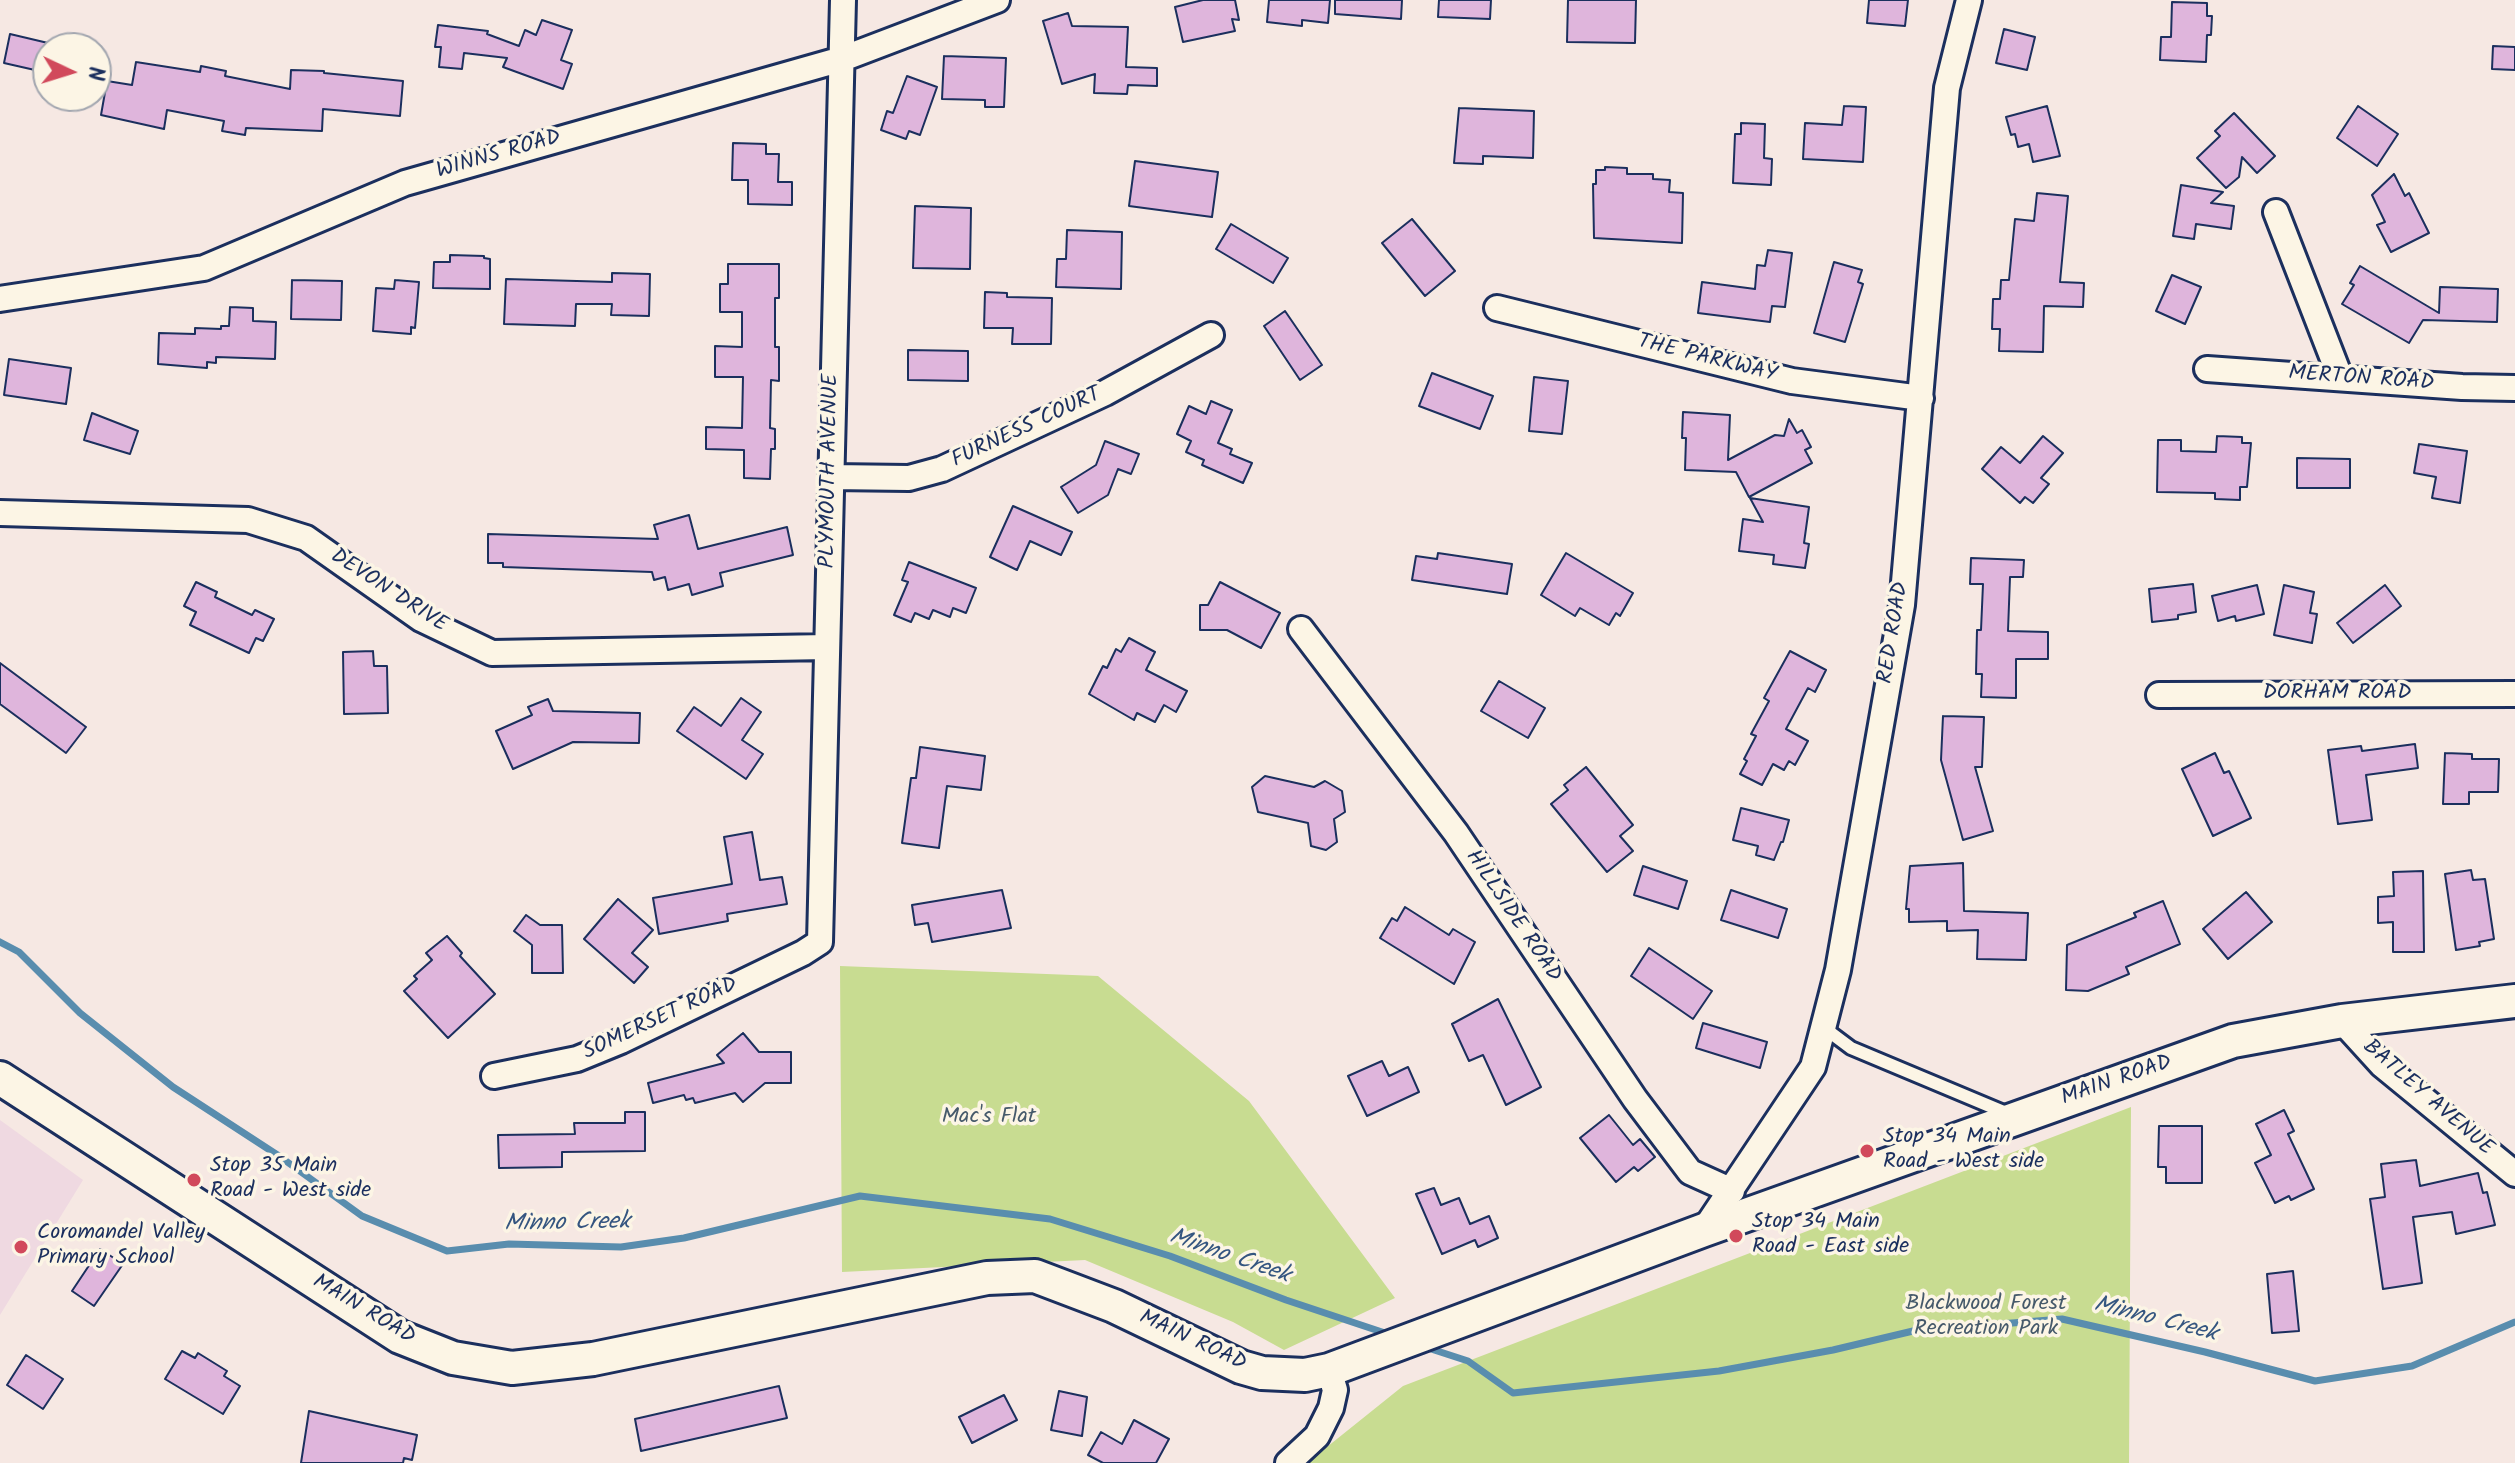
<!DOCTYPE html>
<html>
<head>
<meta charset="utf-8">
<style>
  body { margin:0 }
  #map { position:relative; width:2515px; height:1463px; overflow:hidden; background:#f6e8e3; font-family:Kalam,sans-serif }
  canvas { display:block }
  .north { position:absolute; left:32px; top:32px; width:80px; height:80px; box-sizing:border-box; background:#fcf5e5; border:2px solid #a2a6af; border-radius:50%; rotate:94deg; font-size:22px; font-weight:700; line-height:32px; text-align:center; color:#1b2f5e }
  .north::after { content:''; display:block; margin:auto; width:28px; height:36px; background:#d1495b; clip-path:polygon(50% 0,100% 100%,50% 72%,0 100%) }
</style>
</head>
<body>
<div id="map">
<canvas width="2515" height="1463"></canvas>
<div class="north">N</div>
</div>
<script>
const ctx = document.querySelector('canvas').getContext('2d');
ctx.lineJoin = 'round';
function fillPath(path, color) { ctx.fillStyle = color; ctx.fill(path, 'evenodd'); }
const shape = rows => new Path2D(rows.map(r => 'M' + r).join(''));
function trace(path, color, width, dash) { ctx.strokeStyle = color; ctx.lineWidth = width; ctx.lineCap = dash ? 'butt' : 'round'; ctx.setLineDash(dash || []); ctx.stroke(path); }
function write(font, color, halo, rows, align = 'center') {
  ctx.font = font + ' Kalam,sans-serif'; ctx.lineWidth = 7; ctx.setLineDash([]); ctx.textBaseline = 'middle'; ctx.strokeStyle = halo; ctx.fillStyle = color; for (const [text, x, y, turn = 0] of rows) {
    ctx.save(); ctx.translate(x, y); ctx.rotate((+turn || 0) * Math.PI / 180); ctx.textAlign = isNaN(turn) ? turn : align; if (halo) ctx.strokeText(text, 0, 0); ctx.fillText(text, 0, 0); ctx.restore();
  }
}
const built = shape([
  [0,1120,83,1180,0,1315]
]);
const green = shape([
  [840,966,1098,976,1249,1101,1395,1298,1284,1350,1233,1322,1085,1260,842,1272],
  [2131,1107,2129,1463,1307,1463,1403,1386]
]);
const stream = shape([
  [0,942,19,952,80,1013,173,1087,279,1156,362,1216,447,1251,509,1244,621,1247,684,1238,860,1196,1050,1219,1170,1256,1286,1300,1391,1335],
  [1425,1347,1468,1361,1513,1393,1719,1371,1833,1350,1913,1331,2062,1319,2205,1352,2315,1381,2412,1366,2515,1322]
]);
const building = shape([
  [1203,0,1235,0,1239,20,1232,19,1235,31,1183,42,1175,7,1203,0],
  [1269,0,1330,0,1328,23,1302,20,1302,26,1267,22,1269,0],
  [1335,0,1402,0,1401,19,1335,14,1335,0],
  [1439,0,1491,0,1490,19,1438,17,1439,0],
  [1568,0,1636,0,1635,43,1567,42,1568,0],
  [1869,0,1908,0,1905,26,1867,23,1869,0],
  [2172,2,2207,3,2207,16,2212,16,2211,35,2207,35,2206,62,2160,60,2161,37,2171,37,2172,2],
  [1068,13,1072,26,1128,27,1126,67,1157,68,1157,86,1128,85,1127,94,1094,93,1095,74,1062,84,1043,21,1068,13],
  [542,20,572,30,561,60,572,64,563,89,503,67,507,58,464,53,462,69,439,67,441,47,435,47,438,25,488,31,487,34,519,46,525,30,536,35,542,20],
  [2004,29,2035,37,2027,70,1996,63,2004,29],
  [10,34,48,43,48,73,4,63,10,34],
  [2493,46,2515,47,2515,70,2492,69,2493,46],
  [944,56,1006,58,1004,107,985,107,985,100,942,99,944,56],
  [136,62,200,72,201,66,226,71,225,76,290,89,291,70,324,71,324,73,403,81,400,116,323,109,322,131,246,128,245,135,222,131,224,121,167,110,164,129,101,115,107,81,132,85,136,62],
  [907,76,937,87,920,135,909,131,906,139,881,130,887,111,893,113,907,76],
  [1844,106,1866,107,1863,162,1803,159,1805,123,1842,125,1844,106],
  [2047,106,2060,156,2033,162,2029,144,2018,147,2015,134,2011,135,2006,117,2047,106],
  [2358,106,2398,134,2377,166,2337,138,2358,106],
  [1459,108,1534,111,1533,158,1483,156,1483,164,1454,163,1459,108],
  [2234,113,2275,156,2257,173,2242,157,2239,177,2226,188,2197,158,2220,136,2215,131,2234,113],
  [1741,123,1765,124,1764,158,1772,159,1771,185,1733,183,1735,134,1741,134,1741,123],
  [733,143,766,144,766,154,779,154,778,182,792,182,792,205,748,204,748,180,732,180,733,143],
  [1135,161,1218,172,1212,217,1129,206,1135,161],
  [1605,167,1627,168,1627,174,1653,174,1653,179,1670,180,1669,192,1683,193,1682,243,1594,238,1593,184,1596,184,1596,170,1605,170,1605,167],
  [2394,174,2405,196,2409,193,2429,233,2391,252,2377,225,2385,222,2372,195,2394,174],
  [2181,185,2223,192,2211,203,2234,206,2231,229,2196,224,2194,239,2173,236,2181,185],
  [2037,193,2068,196,2060,282,2084,283,2083,307,2044,306,2043,352,1999,351,2000,329,1992,329,1993,299,2000,299,2001,280,2009,280,2015,219,2034,221,2037,193],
  [915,206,971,208,970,269,913,268,915,206],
  [1412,219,1455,271,1425,296,1382,243,1412,219],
  [1231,224,1288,258,1273,283,1216,249,1231,224],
  [1067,230,1122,232,1121,289,1056,287,1057,259,1066,259,1067,230],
  [1768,250,1792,253,1785,307,1772,306,1770,322,1698,313,1702,282,1755,289,1757,265,1765,266,1768,250],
  [450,255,484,256,484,258,490,259,490,289,433,288,434,262,450,262,450,255],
  [1834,262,1862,270,1858,282,1863,284,1845,342,1814,333,1834,262],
  [728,264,779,264,779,298,775,298,775,347,779,347,779,381,771,380,770,428,775,429,775,449,771,449,770,479,744,478,744,450,706,449,706,427,742,428,743,377,715,377,715,346,742,347,742,312,720,312,720,284,728,284,728,264],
  [2360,266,2439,313,2440,287,2498,289,2497,322,2423,320,2409,343,2342,304,2354,285,2350,283,2360,266],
  [612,273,650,274,649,316,611,315,612,304,576,304,575,326,504,324,506,279,612,282,612,273],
  [2172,275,2201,287,2185,324,2156,311,2172,275],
  [292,280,342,281,341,320,291,319,292,280],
  [395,280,419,282,415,328,411,327,411,334,373,331,376,288,394,289,395,280],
  [985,292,1007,293,1007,297,1052,298,1051,344,1012,344,1013,328,984,328,985,292],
  [230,307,253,308,253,321,276,322,275,359,216,357,216,363,207,362,207,368,158,364,159,333,195,334,195,328,221,329,221,326,229,326,230,307],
  [1285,311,1322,365,1300,380,1264,326,1285,311],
  [908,350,968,351,968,381,908,380,908,350],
  [9,359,71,368,66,404,4,395,9,359],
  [1432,373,1493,396,1480,429,1419,406,1432,373],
  [1534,377,1568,381,1562,434,1529,431,1534,377],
  [1211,401,1232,410,1218,443,1232,449,1230,454,1252,463,1243,483,1202,465,1204,460,1186,452,1191,441,1177,434,1189,406,1206,414,1211,401],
  [1683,412,1730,415,1728,460,1775,435,1784,436,1789,419,1797,433,1802,430,1811,447,1805,450,1812,463,1749,497,1736,472,1685,470,1686,438,1682,438,1683,412],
  [92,413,138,431,130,454,84,440,92,413],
  [2043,436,2063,453,2041,478,2049,484,2033,503,2025,497,2020,503,1982,469,2001,447,2020,463,2043,436],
  [2217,436,2242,437,2242,443,2251,443,2247,487,2240,487,2240,500,2215,499,2215,493,2157,492,2158,440,2181,440,2181,451,2216,452,2217,436],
  [1105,441,1139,454,1131,474,1118,469,1108,495,1078,513,1061,487,1096,465,1105,441],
  [2419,444,2467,451,2460,503,2432,498,2436,477,2414,473,2419,444],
  [2297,458,2350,459,2350,488,2297,488,2297,458],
  [1750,498,1809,507,1804,543,1809,544,1805,568,1773,564,1774,555,1739,551,1743,519,1763,522,1750,498],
  [1013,506,1072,532,1061,555,1030,541,1017,570,990,557,1013,506],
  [689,515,698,549,787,527,793,555,720,573,723,586,692,595,689,584,668,590,665,577,654,580,652,572,503,567,503,563,488,563,488,534,658,539,654,525,689,515],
  [1438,553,1512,564,1507,594,1412,580,1416,556,1437,559,1438,553],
  [1566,553,1633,593,1620,616,1616,613,1609,625,1580,608,1575,616,1541,595,1566,553],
  [1971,558,2024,560,2023,577,2010,577,2008,631,2048,632,2048,659,2016,659,2016,698,1981,697,1982,674,1976,674,1977,630,1981,630,1983,584,1970,584,1971,558],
  [909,562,976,588,966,613,953,608,950,617,933,610,929,619,915,613,911,622,894,615,908,582,902,580,909,562],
  [196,582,217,592,215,597,252,615,255,610,274,619,263,641,256,638,249,653,190,625,196,612,184,606,196,582],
  [1220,582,1280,613,1261,648,1227,630,1200,630,1200,605,1208,605,1220,582],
  [2193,584,2196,612,2178,615,2178,619,2152,622,2149,589,2193,584],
  [2257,585,2264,614,2236,621,2235,616,2218,621,2212,596,2257,585],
  [2284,585,2314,592,2310,613,2317,614,2312,643,2274,635,2284,585],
  [2385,585,2401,606,2353,643,2337,623,2385,585],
  [1129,638,1155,652,1146,670,1187,691,1176,712,1164,705,1155,722,1137,713,1134,720,1089,694,1103,666,1107,668,1116,649,1121,652,1129,638],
  [373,651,374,666,387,666,388,713,344,714,343,652,373,651],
  [1790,651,1826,670,1815,692,1808,688,1786,729,1808,741,1795,765,1789,761,1784,770,1773,764,1762,785,1740,774,1747,761,1744,759,1756,736,1751,734,1769,701,1764,698,1790,651],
  [0,663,86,727,66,753,0,704,0,663],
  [1499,681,1545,708,1528,738,1481,711,1499,681],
  [741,698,761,712,742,740,763,754,746,779,677,731,694,707,721,726,741,698],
  [548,699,553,711,640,713,639,743,573,742,513,769,496,731,532,715,528,707,548,699],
  [1943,716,1984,717,1982,767,1975,767,1993,831,1963,840,1941,760,1943,716],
  [2415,744,2418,768,2366,775,2372,820,2338,824,2328,750,2361,746,2362,751,2415,744],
  [920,747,985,756,981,790,947,786,939,848,902,843,911,778,916,778,920,747],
  [2215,753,2224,773,2229,771,2251,818,2213,836,2182,769,2215,753],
  [2445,753,2472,754,2472,759,2499,759,2498,792,2469,792,2469,804,2443,804,2445,753],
  [1586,767,1633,825,1620,836,1633,851,1607,872,1551,804,1568,790,1564,785,1586,767],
  [1265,776,1314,787,1325,781,1342,791,1345,812,1334,819,1337,842,1326,850,1311,846,1308,823,1258,812,1252,787,1265,776],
  [1741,808,1789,820,1783,842,1781,842,1774,860,1756,855,1758,846,1733,840,1741,808],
  [752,832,760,880,782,877,787,904,727,914,728,921,659,934,653,898,732,884,724,837,752,832],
  [1963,863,1964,911,2028,913,2026,960,1977,959,1978,930,1947,931,1947,921,1909,922,1909,909,1906,909,1910,866,1963,863],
  [1643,866,1687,881,1678,909,1634,895,1643,866],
  [2471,870,2473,880,2485,879,2494,939,2479,942,2480,946,2456,950,2445,874,2471,870],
  [2423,871,2424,952,2393,952,2393,922,2378,923,2378,897,2394,896,2393,872,2423,871],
  [1002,890,1011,928,932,942,928,923,915,925,912,905,1002,890],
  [1731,890,1787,909,1778,938,1721,920,1731,890],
  [2246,892,2272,922,2228,959,2203,929,2246,892],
  [618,899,653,930,632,953,648,967,634,983,584,939,618,899],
  [2163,901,2180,944,2126,967,2129,974,2088,991,2066,990,2067,945,2136,917,2134,913,2163,901],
  [1405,907,1449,935,1453,929,1475,942,1454,984,1380,938,1392,918,1397,921,1405,907],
  [526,915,540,925,562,925,563,973,532,973,532,945,514,931,526,915],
  [447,936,462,953,460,956,495,994,448,1038,404,991,417,979,414,976,432,960,426,953,447,936],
  [1649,948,1712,991,1693,1019,1631,976,1649,948],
  [1498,999,1541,1087,1506,1105,1483,1055,1469,1061,1452,1024,1498,999],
  [1703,1023,1767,1042,1760,1068,1696,1048,1703,1023],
  [743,1033,759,1052,791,1052,791,1083,765,1083,743,1102,735,1093,695,1103,693,1098,686,1100,684,1095,653,1103,648,1083,724,1063,717,1055,743,1033],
  [1382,1061,1389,1076,1408,1067,1419,1092,1367,1116,1348,1076,1382,1061],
  [2284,1110,2294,1131,2288,1134,2314,1189,2291,1200,2289,1196,2275,1203,2255,1163,2271,1155,2256,1124,2284,1110],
  [625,1112,645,1112,645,1151,562,1152,562,1167,499,1168,498,1135,575,1134,574,1123,625,1123,625,1112],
  [1609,1115,1633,1145,1640,1139,1655,1157,1638,1171,1634,1167,1616,1182,1580,1138,1609,1115],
  [2159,1126,2202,1126,2202,1183,2166,1183,2166,1167,2158,1167,2159,1126],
  [2416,1160,2420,1186,2478,1173,2483,1193,2487,1192,2495,1225,2456,1234,2452,1212,2413,1217,2422,1283,2383,1289,2370,1199,2385,1197,2381,1164,2416,1160],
  [1434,1188,1441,1205,1459,1198,1470,1224,1489,1216,1498,1238,1478,1247,1475,1240,1442,1254,1416,1194,1434,1188],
  [100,1249,123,1264,94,1306,72,1291,100,1249],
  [2293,1271,2299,1331,2272,1333,2267,1274,2293,1271],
  [182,1351,195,1358,198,1353,227,1371,224,1376,240,1386,223,1414,165,1379,182,1351],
  [26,1355,63,1379,43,1409,7,1385,26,1355],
  [779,1386,787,1418,641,1451,635,1419,779,1386],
  [1059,1391,1087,1397,1082,1436,1051,1430,1059,1391],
  [1004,1395,1017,1420,972,1443,959,1417,1004,1395],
  [309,1411,417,1435,412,1460,404,1458,403,1463,301,1463,309,1411],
  [1134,1420,1169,1439,1156,1463,1103,1463,1088,1455,1101,1432,1122,1444,1134,1420]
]);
const lane = shape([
  [1823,1027,1851,1048,2011,1115]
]);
const street = shape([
  [2276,212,2340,377],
  [0,299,204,268,405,183,842,59,997,0],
  [1497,308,1792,381,1921,398],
  [2207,369,2462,387,2515,388],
  [831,477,909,478,942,469,1105,393,1211,335],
  [0,513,248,520,306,538,421,619,492,653,827,647],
  [1301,629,1456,833,1635,1099,1690,1172,1732,1191],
  [2159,695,2515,694],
  [2342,1021,2382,1065,2515,1174],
  [494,1076,577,1059,621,1041,803,953,820,942,843,0],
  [1704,1230,1813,1067,1838,970,1902,605,1947,88,1969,0],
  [1288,1463,1317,1436,1331,1408,1335,1390,1329,1370]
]);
const secondary = shape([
  [0,1078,400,1337,453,1358,512,1368,593,1359,987,1278,1035,1276,1114,1306,1241,1367,1262,1373,1305,1375,1329,1370,1704,1230,2233,1041,2342,1021,2515,1001]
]);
const markers = [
  [1867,1151,8,"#d1495b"],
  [194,1180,8,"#d1495b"],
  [1736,1236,8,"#d1495b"],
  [21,1247,8,"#d1495b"]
];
const streetNames = [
  ["WINNS ROAD",499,156,-16],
  ["THE PARKWAY",1707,360,14],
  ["MERTON ROAD",2361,380,4],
  ["FURNESS COURT",1027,429,-25],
  ["PLYMOUTH AVENUE",831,471,-89],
  ["DEVON DRIVE",388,592,33],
  ["RED ROAD",1895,633,-81],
  ["DORHAM ROAD",2337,694],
  ["HILLSIDE ROAD",1512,917,56],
  ["SOMERSET ROAD",661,1020,-25],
  ["MAIN ROAD",2117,1082,-19],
  ["BATLEY AVENUE",2427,1099,41],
  ["MAIN ROAD",363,1311,31],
  ["MAIN ROAD",1192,1342,25]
];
const parkNames = [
  ["Mac's Flat",989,1118],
  ["Blackwood Forest",1986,1305],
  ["Recreation Park",1986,1330]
];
const poiNames = [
  ["Stop 34 Main",1883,1138],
  ["Road - West side",1883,1163],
  ["Stop 35 Main",210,1167],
  ["Road - West side",210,1192],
  ["Stop 34 Main",1752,1223],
  ["Road - East side",1752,1248],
  ["Coromandel Valley",37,1234],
  ["Primary School",37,1259]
];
const waterNames = [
  ["Minno Creek",567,1225,-1],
  ["Minno Creek",1229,1258,19],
  ["Minno Creek",2155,1321,14]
];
fillPath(built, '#efd9e1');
fillPath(green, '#c8dc91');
trace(stream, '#598dae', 7);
fillPath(building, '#dfb5dc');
trace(building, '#1b2f5e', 2);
trace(lane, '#1b2f5e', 18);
trace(street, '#1b2f5e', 30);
trace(secondary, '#1b2f5e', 38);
trace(lane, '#fcf5e5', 12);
trace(street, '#fcf5e5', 24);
trace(secondary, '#fcf5e5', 32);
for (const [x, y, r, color] of markers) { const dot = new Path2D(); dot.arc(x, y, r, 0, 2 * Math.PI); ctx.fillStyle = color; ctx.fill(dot); trace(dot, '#fcf5e5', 3); }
write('22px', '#1b2f5e', '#fcf5e5', streetNames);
write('22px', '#465a6b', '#fcf5e5', parkNames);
write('22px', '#1b2f5e', '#fcf5e5', poiNames, 'left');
write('italic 24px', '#355680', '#fcf5e5', waterNames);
</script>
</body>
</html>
